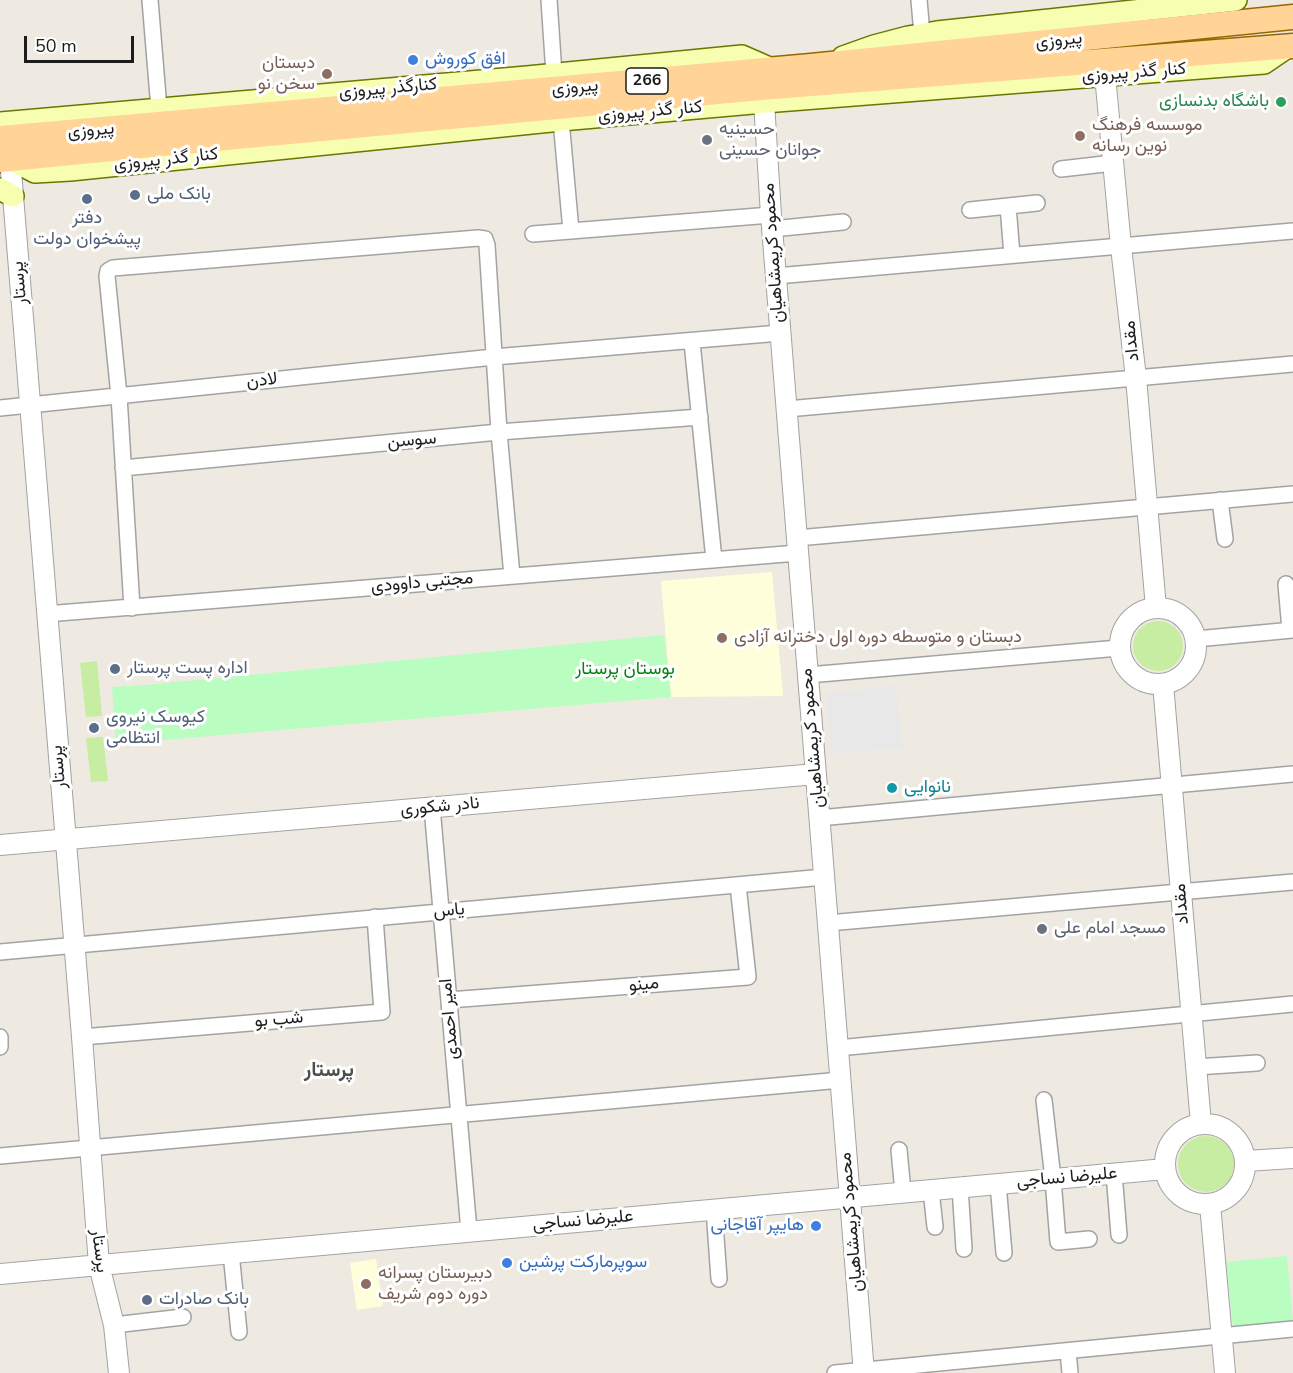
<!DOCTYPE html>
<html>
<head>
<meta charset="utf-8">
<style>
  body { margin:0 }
  #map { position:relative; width:1293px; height:1373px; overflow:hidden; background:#efeae1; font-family:"Nunito Sans",sans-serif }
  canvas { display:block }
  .scale { position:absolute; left:24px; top:36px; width:110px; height:27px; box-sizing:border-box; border:3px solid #1c1c1c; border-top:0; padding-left:8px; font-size:18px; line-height:21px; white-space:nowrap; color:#1c1c1c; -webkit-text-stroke:4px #fff; paint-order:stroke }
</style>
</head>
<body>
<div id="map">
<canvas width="1293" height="1373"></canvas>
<div class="scale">50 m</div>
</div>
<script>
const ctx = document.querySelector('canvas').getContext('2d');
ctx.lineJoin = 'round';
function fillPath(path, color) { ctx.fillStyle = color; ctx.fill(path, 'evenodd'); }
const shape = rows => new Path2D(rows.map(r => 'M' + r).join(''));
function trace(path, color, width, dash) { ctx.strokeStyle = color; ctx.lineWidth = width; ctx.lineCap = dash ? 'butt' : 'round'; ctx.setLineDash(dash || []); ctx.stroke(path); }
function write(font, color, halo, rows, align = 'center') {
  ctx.font = font + ' "Nunito Sans",Vazirmatn,sans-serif'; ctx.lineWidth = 6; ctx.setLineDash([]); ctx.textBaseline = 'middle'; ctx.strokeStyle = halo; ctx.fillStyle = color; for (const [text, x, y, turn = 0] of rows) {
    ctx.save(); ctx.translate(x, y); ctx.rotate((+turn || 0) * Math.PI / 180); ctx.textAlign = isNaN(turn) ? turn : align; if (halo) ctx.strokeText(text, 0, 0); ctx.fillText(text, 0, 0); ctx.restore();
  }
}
const education = shape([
  [772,572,783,696,671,697,661,581],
  [376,1259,383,1306,357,1310,350,1263]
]);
const grass = shape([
  '1133 646a25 25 0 1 1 50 0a25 25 0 1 1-50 0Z',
  [97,661,102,716,86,717,80,663],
  [103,737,108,781,91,782,86,738],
  '1178 1164a28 28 0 1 1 56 0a28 28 0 1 1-56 0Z'
]);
const park = shape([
  [664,635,671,697,116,744,112,687,146,685],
  [1287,1256,1293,1321,1233,1327,1226,1262]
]);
const parking = shape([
  [896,686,902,748,831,754,826,693]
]);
const minor = shape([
  [150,0,159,109],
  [549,0,554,74],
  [919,0,922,34],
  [561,120,571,231],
  [1061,169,1113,163],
  [1008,206,1012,255],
  [970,210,1037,203],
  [772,229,843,222],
  [533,234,771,215],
  [776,276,1293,231],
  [692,342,714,560],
  [0,408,494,357,780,333],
  [787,409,1293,364],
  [123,468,499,432,700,417],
  [1220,500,1225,539],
  [797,538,1293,494],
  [1286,584,1290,630],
  [132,608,119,396,107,276,108,271,113,268,478,238,485,239,487,245,499,432,512,576],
  [46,614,798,553],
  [1196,639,1293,630],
  [808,675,1119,648],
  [432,807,469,1231],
  [819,818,1293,774],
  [828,923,1293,882],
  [0,952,824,877],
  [449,1000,748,977,738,885],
  [0,1037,0,1047],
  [82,1037,382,1012,375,917],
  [838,1048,1293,1004],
  [1196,1067,1257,1063],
  [1044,1100,1053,1179,1058,1242,1089,1239],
  [899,1150,903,1192],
  [0,1156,841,1080],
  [1114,1173,1119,1235],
  [998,1184,1004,1253],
  [960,1187,964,1249],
  [931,1190,935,1227],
  [714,1209,719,1279],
  [231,1253,239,1332],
  [114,1325,183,1317],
  [1068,1351,1070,1373],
  [835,1373,1293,1329]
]);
const tertiary = shape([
  [1105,75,1121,247,1136,378,1156,608],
  [764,102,771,215,864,1373],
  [10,159,82,1037,99,1265,114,1325,119,1373],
  '1120 646a38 38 0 1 1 76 0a38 38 0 1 1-76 0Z',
  [1163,684,1201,1124],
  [0,845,816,774],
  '1165 1164a40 40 0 1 1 80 0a40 40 0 1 1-80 0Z',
  [1246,1161,1293,1158],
  [1210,1204,1225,1373],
  [0,1274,1165,1169]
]);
const secondary = shape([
  [843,57,874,46,908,37,937,32,1236,0],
  [0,123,527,77,742,56,774,70],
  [10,159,35,172,70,170,561,120,764,102,1264,63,1289,46],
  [0,189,13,196]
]);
const primary = shape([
  [0,138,811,66,1293,17],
  [0,160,162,144,760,88,1293,46]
]);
const markers = [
  [413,60,6,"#3f7fe0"],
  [327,74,6,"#8d6e63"],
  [1281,102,6,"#2e9e5b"],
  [1080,136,6,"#8d6e63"],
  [707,140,6,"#6b7280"],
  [135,195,6,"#5c6f8a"],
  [87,199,6,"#5c6f8a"],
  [722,638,6,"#8d6e63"],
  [115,669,6,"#5c6f8a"],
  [94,728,6,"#5c6f8a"],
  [892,788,6,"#0f9aa8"],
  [1042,929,6,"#6b7280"],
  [816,1226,6,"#3f7fe0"],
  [507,1263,6,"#3f7fe0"],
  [366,1284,6,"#8d6e63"],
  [147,1300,6,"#5c6f8a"]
];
const shields = [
  [647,81,42]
];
const shieldNames = [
  ["266",647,81]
];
const streetNames = [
  ["پیروزی",1059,41,-6],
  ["کنار گذر پیروزی",1134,73,-4],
  ["پیروزی",575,88,-5],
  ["کنارگذر پیروزی",388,89,-5],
  ["کنار گذر پیروزی",650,112,-5],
  ["پیروزی",91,131,-5],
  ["کنار گذر پیروزی",166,160,-6],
  ["محمود کریمشاهیان",774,253,-94],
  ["پرستار",20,283,-95],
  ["مقداد",1132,341,-96],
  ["لادن",262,381,-6],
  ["سوسن",412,441,-5],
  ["مجتبی داوودی",422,583,-5],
  ["محمود کریمشاهیان",813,738,-95],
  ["پرستار",59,767,-95],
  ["نادر شکوری",440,807,-5],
  ["مقداد",1182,904,-95],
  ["یاس",449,911,-5],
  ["مینو",644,985,-5],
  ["امیر احمدی",450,1019,-95],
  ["شب بو",279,1020,-5],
  ["علیرضا نساجی",1067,1178,-5],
  ["علیرضا نساجی",583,1221,-5],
  ["محمود کریمشاهیان",852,1222,-95],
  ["پرستار",99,1251,83]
];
const shopNames = [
  ["افق کوروش",425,60],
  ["هایپر آقاجانی",804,1226,"right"],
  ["سوپرمارکت پرشین",519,1263]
];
const educationNames = [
  ["دبستان",315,64,"right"],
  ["سخن نو",315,85,"right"],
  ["موسسه فرهنگ",1092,126],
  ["نوین رسانه",1092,147],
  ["دبستان و متوسطه دوره اول دخترانه آزادی",734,638],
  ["دبیرستان پسرانه",378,1274],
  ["دوره دوم شریف",378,1295]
];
const leisureNames = [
  ["باشگاه بدنسازی",1269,102]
];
const worshipNames = [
  ["حسینیه",719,130],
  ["جوانان حسینی",719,151],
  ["مسجد امام علی",1054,929]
];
const serviceNames = [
  ["بانک ملی",147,195],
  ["دفتر",87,219,"center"],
  ["پیشخوان دولت",87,240,"center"],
  ["اداره پست پرستار",127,669],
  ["کیوسک نیروی",106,718],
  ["انتظامی",106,739],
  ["بانک صادرات",159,1300]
];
const parkNames = [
  ["بوستان پرستار",625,670]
];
const cultureNames = [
  ["نانوایی",904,788]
];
const neighbourhoodNames = [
  ["پرستار",329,1071]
];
fillPath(education, '#feffda');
fillPath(grass, '#c6eda2');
fillPath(park, '#b9fdc0');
fillPath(parking, '#e8e8e8');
trace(minor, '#a3a3a3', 18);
trace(tertiary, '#a3a3a3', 22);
trace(secondary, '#677700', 24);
trace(primary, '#956700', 27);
trace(minor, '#fff', 15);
trace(tertiary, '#fff', 20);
trace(secondary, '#f8feb0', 21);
trace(primary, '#ffd496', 24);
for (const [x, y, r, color] of markers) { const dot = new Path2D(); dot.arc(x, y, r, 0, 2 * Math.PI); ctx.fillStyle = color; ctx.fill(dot); trace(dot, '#fff', 2); }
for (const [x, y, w] of shields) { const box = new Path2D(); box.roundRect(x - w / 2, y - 13, w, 26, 4.5); ctx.fillStyle = '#fff'; ctx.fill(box); trace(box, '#1c1c1c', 1.5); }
write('bold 16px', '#1c1c1c', null, shieldNames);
write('18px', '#1c1c1c', '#fff', streetNames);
write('18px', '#366cbe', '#fff', shopNames, 'left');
write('18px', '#785e54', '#fff', educationNames, 'left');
write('18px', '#27864d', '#fff', leisureNames, 'right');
write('18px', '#5b616d', '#fff', worshipNames, 'left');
write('18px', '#4e5e75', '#fff', serviceNames, 'left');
write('18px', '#038211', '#fff', parkNames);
write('18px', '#0d838f', '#fff', cultureNames, 'left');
write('bold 20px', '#4f4f4f', '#fff', neighbourhoodNames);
</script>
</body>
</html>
